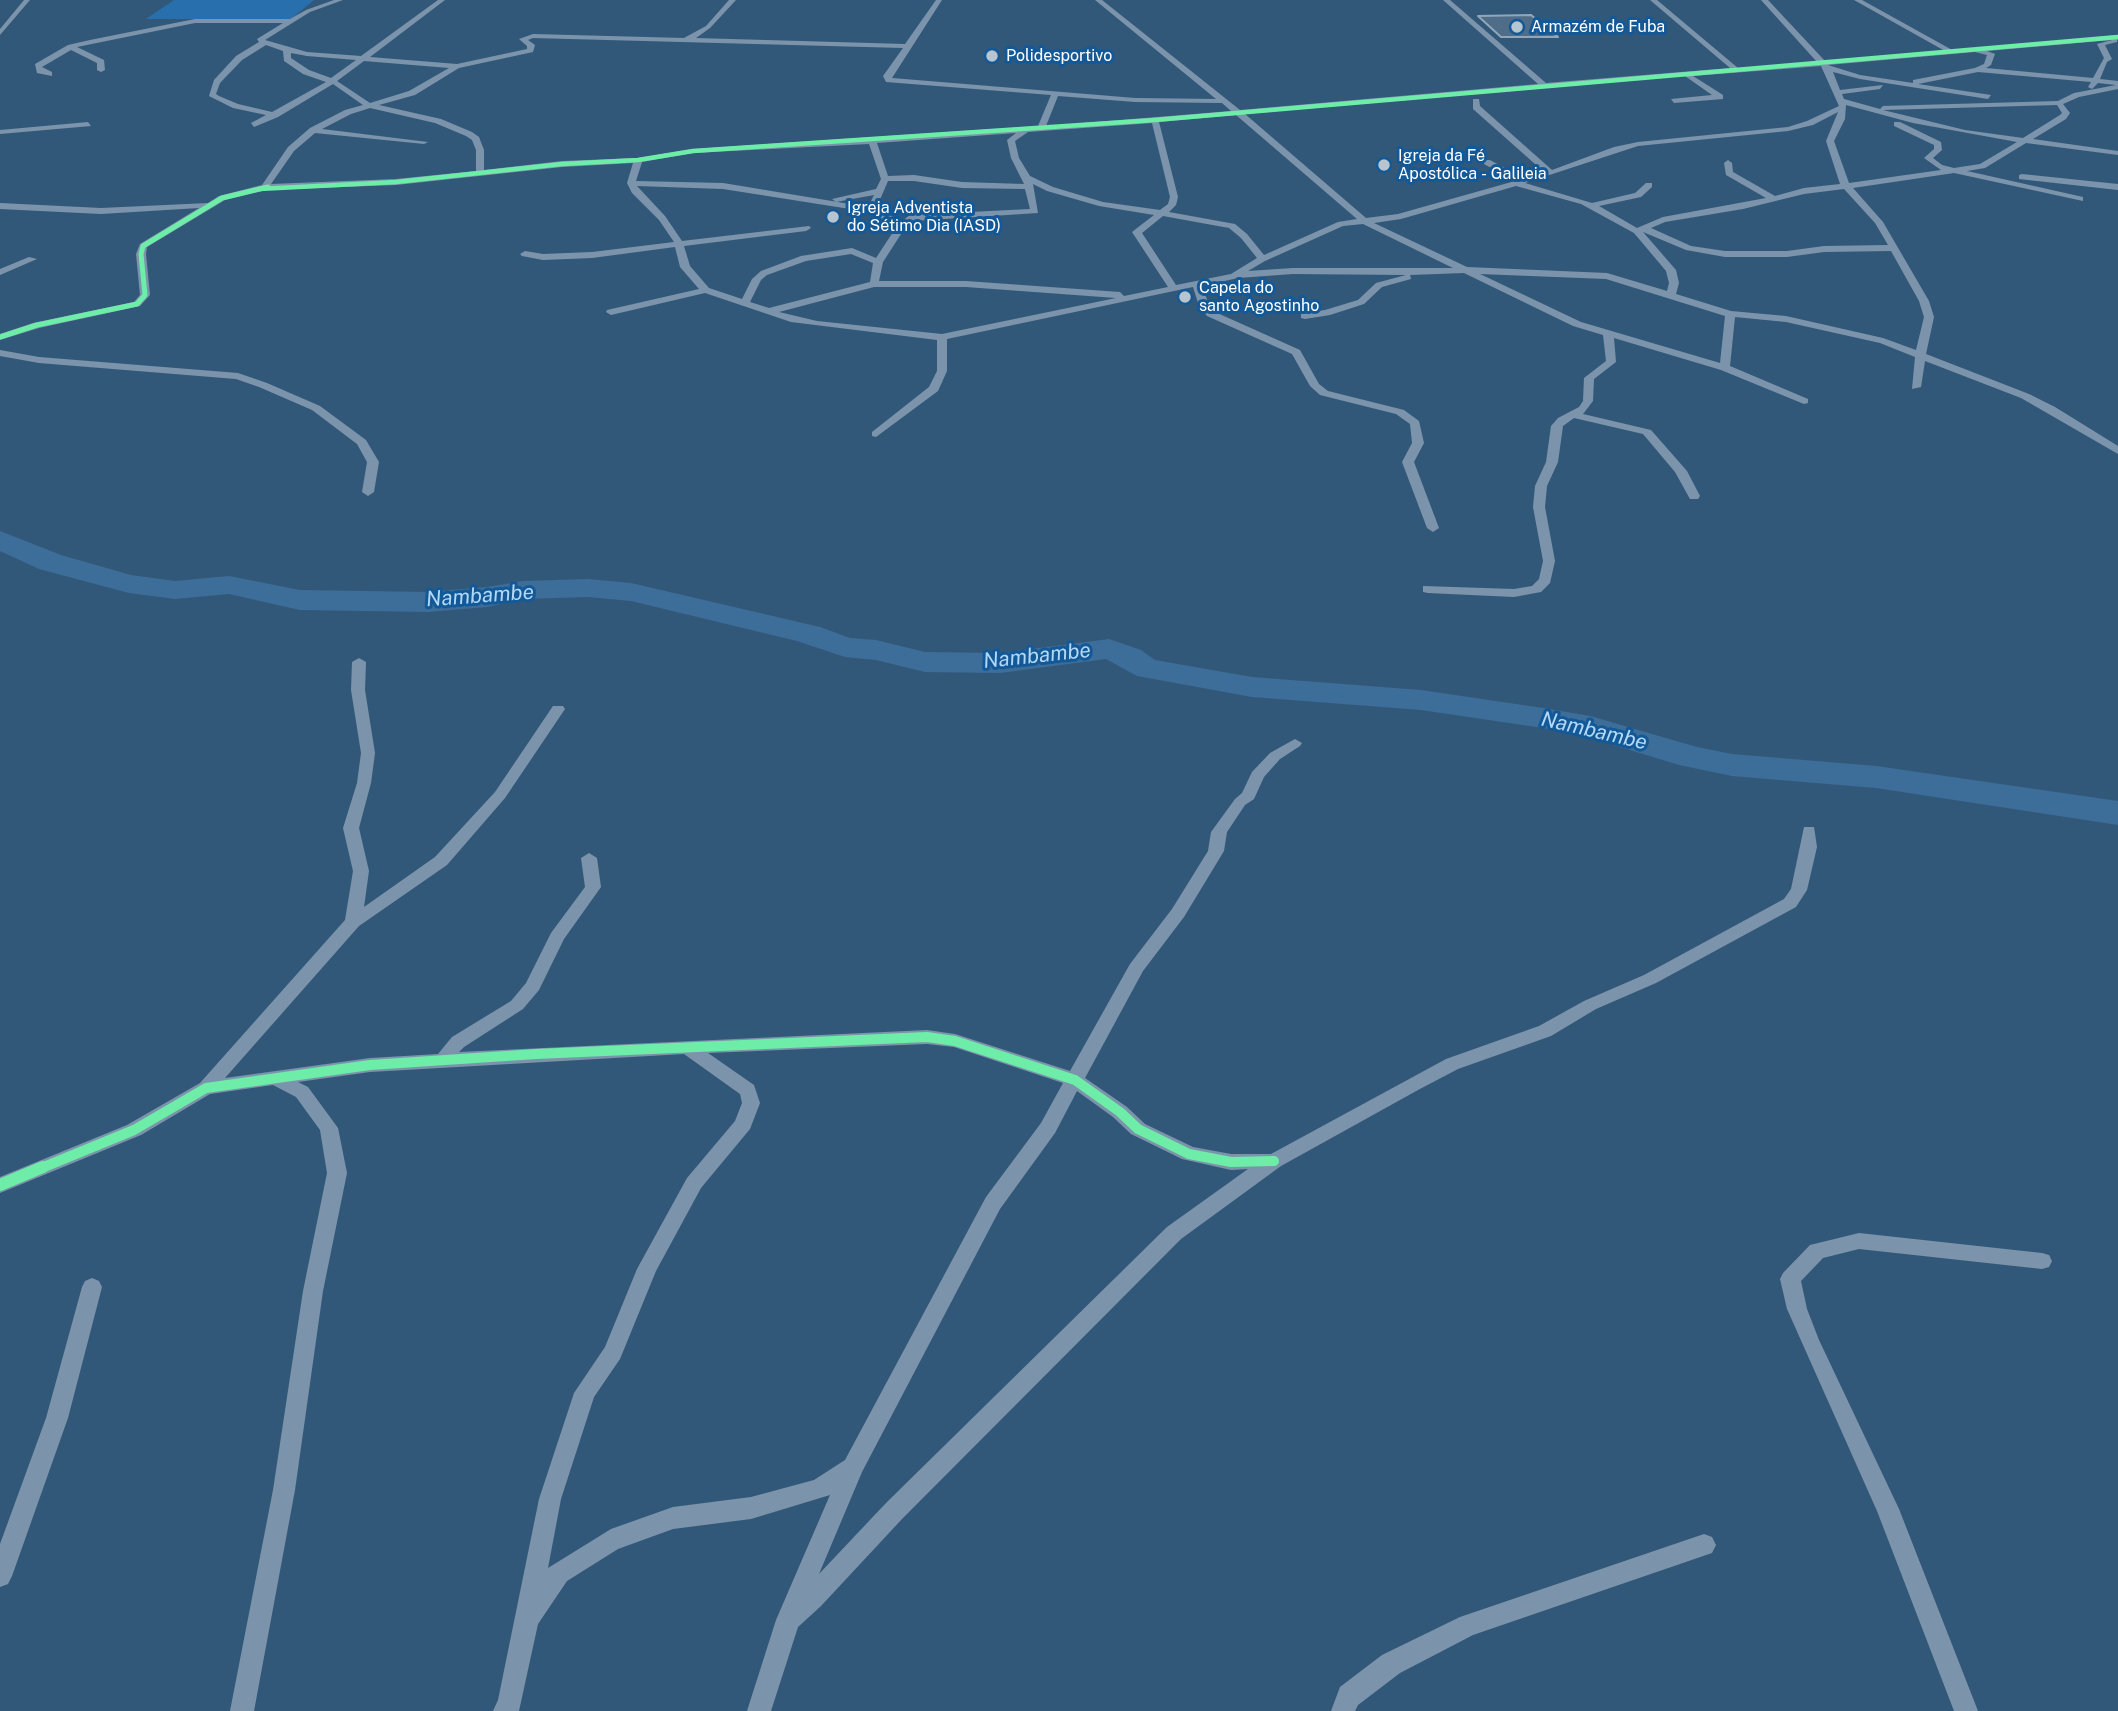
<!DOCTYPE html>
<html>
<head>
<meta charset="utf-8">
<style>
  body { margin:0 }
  canvas { display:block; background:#325879 }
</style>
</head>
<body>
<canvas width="2118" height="1711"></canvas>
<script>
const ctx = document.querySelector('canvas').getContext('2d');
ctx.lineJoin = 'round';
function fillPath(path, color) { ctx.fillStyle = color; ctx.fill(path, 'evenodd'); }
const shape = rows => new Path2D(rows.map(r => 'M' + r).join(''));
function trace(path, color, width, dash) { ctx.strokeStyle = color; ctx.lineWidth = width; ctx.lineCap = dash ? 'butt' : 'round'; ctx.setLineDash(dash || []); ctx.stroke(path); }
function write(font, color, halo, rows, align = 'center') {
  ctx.font = font + ' "Public Sans",sans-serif'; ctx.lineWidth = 6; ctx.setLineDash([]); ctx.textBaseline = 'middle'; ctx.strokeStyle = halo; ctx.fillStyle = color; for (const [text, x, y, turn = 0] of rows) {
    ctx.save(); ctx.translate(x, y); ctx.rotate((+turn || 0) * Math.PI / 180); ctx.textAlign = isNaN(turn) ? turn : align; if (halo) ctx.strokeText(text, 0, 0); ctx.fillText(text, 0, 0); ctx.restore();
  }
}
const green = shape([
  [174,0,314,0,291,19,146,19]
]);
const river = shape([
  [0,531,61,555,131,575,175,581,229,576,300,590,428,592,487,587,523,581,588,579,631,583,820,627,850,638,876,640,925,652,1000,653,1109,639,1141,650,1155,660,1252,677,1421,690,1543,708,1590,716,1697,747,1732,754,1876,766,2118,801,2118,825,1876,788,1732,776,1679,765,1584,736,1543,728,1421,710,1252,697,1137,676,1106,659,1000,673,925,672,876,660,845,657,797,641,631,601,588,597,523,599,487,607,428,612,300,610,229,594,175,599,129,593,39,569,0,551,0,531]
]);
const building = shape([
  [1531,15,1558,37,1501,37,1478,16,1531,15]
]);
const street = shape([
  [24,0,30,0,0,35,0,29,24,0],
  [334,0,343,0,310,12,265,40,307,52,361,56,438,0,445,0,370,57,457,64,527,49,527,46,519,39,533,34,684,38,706,26,729,0,736,0,710,28,696,38,905,44,936,0,942,0,892,78,1135,98,1216,99,1095,0,1102,0,1240,110,1538,84,1443,0,1450,0,1546,83,1730,68,1650,0,1657,0,1738,68,1817,62,1761,0,1768,0,1825,61,1945,51,1854,0,1862,0,1954,51,2118,35,2117,42,2105,45,2112,59,2107,62,2100,79,2118,81,2118,89,2079,97,2063,104,2070,113,2066,119,2033,139,2118,151,2118,155,2026,143,1985,168,1967,171,2083,197,2083,201,1954,173,1853,188,1883,222,1929,301,1934,317,1926,354,2029,394,2055,407,2118,446,2118,454,2021,398,1925,361,1921,387,1912,389,1915,357,1880,343,1786,322,1735,317,1730,366,1808,399,1808,403,1804,404,1721,370,1614,338,1616,362,1594,379,1593,401,1583,414,1651,430,1687,471,1700,496,1698,499,1690,499,1675,472,1643,434,1574,418,1563,426,1558,462,1547,486,1545,507,1555,561,1550,583,1541,592,1514,597,1428,593,1423,592,1423,586,1514,589,1532,586,1539,579,1543,561,1533,507,1535,486,1546,462,1551,426,1558,418,1579,407,1583,401,1584,378,1606,361,1603,335,1573,326,1464,273,1410,275,1411,279,1382,287,1364,304,1330,315,1305,319,1301,318,1301,314,1325,310,1358,300,1376,283,1406,275,1293,274,1238,278,1202,286,1209,305,1215,312,1300,350,1319,384,1328,391,1404,410,1419,421,1424,443,1414,462,1439,528,1433,532,1427,528,1402,462,1412,443,1410,424,1396,414,1320,395,1310,386,1292,354,1207,316,1199,306,1193,287,947,339,947,371,938,391,876,437,872,436,872,432,929,387,937,371,937,340,791,322,705,293,611,315,606,312,607,310,699,289,680,267,675,247,592,258,543,260,522,256,520,254,525,251,543,254,592,252,674,242,659,220,632,193,627,183,633,163,562,167,396,185,265,190,225,200,147,247,146,254,150,295,140,306,39,328,0,340,0,334,33,323,134,302,140,295,136,254,140,244,199,208,101,214,0,209,0,203,101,208,208,203,219,196,262,185,288,147,310,128,345,110,363,105,333,84,278,117,254,127,251,123,266,115,233,108,209,96,214,80,236,56,259,42,257,39,283,23,195,23,77,47,104,60,105,70,101,72,97,70,97,63,71,50,42,67,52,72,52,76,37,73,35,64,68,45,90,40,195,19,290,19,306,10,334,0],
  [533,38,903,48,883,76,886,82,1051,95,1038,126,693,149,638,158,562,161,484,170,484,150,479,137,472,132,441,119,379,105,415,95,459,68,533,52,535,45,528,40,533,38],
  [2112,40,2097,44,2104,58,2093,78,1986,68,1991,65,1995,54,1987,51,2112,40],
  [266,45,283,51,284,61,303,74,326,82,272,112,238,104,219,96,216,94,220,83,242,60,266,45],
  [1975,52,1987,55,1984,64,1975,68,1913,80,1913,83,1860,75,1828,65,1975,52],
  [291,53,307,56,356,60,331,78,309,70,291,58,291,53],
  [364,61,449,68,409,91,370,103,337,81,364,61],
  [1821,66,1839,106,1807,121,1788,127,1638,142,1614,147,1552,170,1480,106,1479,99,1473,99,1473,109,1544,172,1523,178,1490,160,1484,160,1484,164,1515,181,1398,214,1366,218,1245,114,1685,76,1712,95,1671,99,1674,103,1723,99,1723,95,1693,76,1821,66],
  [1833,72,1860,79,1988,99,1991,95,1918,84,1978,72,2091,82,2088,87,2092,89,2098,83,2116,85,2074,93,2058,101,1883,106,1880,109,1844,99,1842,94,1880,89,1883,85,1840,90,1833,72],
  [1058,96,1135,102,1222,103,1231,111,1046,126,1058,96],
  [1846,105,1913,123,2017,142,1980,164,1954,168,1942,165,1933,158,1942,150,1941,142,1900,122,1894,122,1894,126,1934,145,1934,149,1924,158,1941,170,1849,183,1834,141,1845,119,1846,105],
  [2057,105,2062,113,2060,115,2023,138,1965,130,1883,110,2057,105],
  [370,108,435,123,466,136,472,140,476,150,476,171,396,179,271,184,294,151,315,133,424,144,428,142,322,129,351,114,370,108],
  [1838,112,1826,141,1840,184,1804,188,1775,196,1733,172,1732,163,1728,160,1724,163,1726,175,1766,198,1663,217,1637,228,1599,206,1641,197,1652,187,1652,183,1646,183,1635,193,1592,203,1525,183,1638,146,1788,131,1813,125,1838,112],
  [1236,115,1357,219,1338,222,1264,255,1247,234,1235,224,1169,212,1176,205,1178,197,1159,122,1236,115],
  [1152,123,1170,197,1168,204,1160,210,1103,202,1053,187,1030,176,1019,158,1015,141,1028,132,1152,123],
  [1016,133,1007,140,1011,158,1024,184,962,182,914,175,888,176,877,143,1016,133],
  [869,144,881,179,876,189,832,199,836,202,874,195,868,207,723,183,636,181,642,162,693,153,869,144],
  [888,181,914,181,962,188,1025,189,1030,209,910,215,902,221,876,209,888,181],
  [1033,184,1047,191,1099,206,1154,215,1132,232,1168,287,1124,296,1120,292,966,281,879,281,883,262,903,231,913,221,1038,213,1033,184],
  [637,186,723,189,869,212,897,226,876,258,852,248,801,256,761,271,752,279,742,299,709,288,690,266,684,246,806,231,811,228,809,226,682,241,665,216,637,186],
  [1516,186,1581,204,1634,233,1666,271,1669,283,1667,291,1607,273,1467,267,1374,223,1401,219,1516,186],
  [1844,189,1875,223,1888,245,1824,246,1787,251,1725,251,1691,246,1651,228,1665,222,1743,209,1804,194,1844,189],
  [1163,216,1229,228,1241,238,1257,258,1231,274,1176,285,1142,233,1163,216],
  [1363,224,1453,268,1293,268,1248,271,1265,261,1343,226,1363,224],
  [1643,232,1686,250,1725,257,1787,257,1824,252,1891,251,1919,301,1924,317,1916,350,1883,338,1786,316,1731,311,1676,294,1679,283,1676,270,1643,232],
  [851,254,873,263,870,282,769,308,750,302,761,280,767,275,806,261,851,254],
  [1480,274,1606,279,1725,316,1720,363,1581,322,1480,274],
  [874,287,966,287,1116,298,942,334,817,321,779,312,874,287],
  [88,122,91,126,0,134,0,130,88,122],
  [2022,174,2118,184,2118,190,2019,179,2019,175,2022,174],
  [29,257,37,259,0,275,0,269,29,257],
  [0,350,39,357,238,373,267,383,320,406,366,440,379,462,374,492,368,496,362,492,367,462,357,444,312,410,259,387,236,379,39,363,0,356,0,350],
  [359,658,366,662,365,690,375,753,371,783,359,828,369,871,364,907,435,857,495,792,553,706,563,706,565,709,505,798,447,865,359,926,225,1078,370,1058,438,1054,452,1037,511,1001,526,983,551,933,585,887,581,858,589,853,597,858,601,887,564,939,539,990,523,1009,464,1047,459,1052,927,1030,955,1034,1070,1071,1130,964,1172,909,1208,851,1211,832,1235,799,1242,793,1252,772,1270,753,1295,739,1302,743,1300,746,1280,759,1264,777,1254,799,1245,805,1227,832,1224,851,1184,917,1143,971,1085,1078,1127,1107,1145,1124,1193,1147,1231,1154,1271,1154,1446,1059,1539,1026,1584,1001,1644,975,1784,899,1791,889,1804,827,1814,827,1817,847,1807,890,1796,907,1656,983,1596,1009,1551,1036,1458,1069,1418,1090,1281,1166,1181,1239,902,1519,821,1606,798,1627,771,1711,747,1711,776,1620,830,1495,751,1519,673,1529,618,1549,567,1581,538,1624,519,1711,493,1711,498,1700,539,1499,574,1393,605,1347,637,1269,687,1178,735,1121,742,1103,740,1094,684,1054,370,1072,298,1082,308,1087,338,1128,347,1173,323,1291,295,1490,254,1711,230,1711,273,1490,303,1291,327,1173,320,1130,296,1097,273,1085,210,1094,141,1135,0,1193,0,1177,127,1125,200,1083,345,920,353,871,343,828,357,783,361,753,351,690,352,662,359,658],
  [927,1044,954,1047,1063,1083,1041,1123,986,1197,845,1460,814,1480,751,1497,673,1507,611,1529,548,1568,561,1499,594,1397,620,1359,656,1271,701,1188,750,1129,760,1103,754,1085,708,1053,927,1044],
  [1077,1091,1113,1117,1131,1134,1182,1159,1231,1170,1248,1169,1167,1227,886,1503,819,1574,862,1472,1000,1209,1055,1133,1077,1091],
  [1859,1233,2042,1253,2049,1255,2052,1261,2049,1267,2042,1269,1859,1249,1823,1258,1801,1281,1807,1309,1819,1340,1899,1509,1978,1711,1954,1711,1877,1511,1787,1309,1780,1279,1783,1273,1810,1245,1859,1233],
  [92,1278,99,1281,102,1287,68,1418,12,1576,8,1584,0,1587,0,1544,46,1418,82,1287,85,1281,92,1278],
  [1704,1534,1712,1537,1716,1545,1712,1553,1473,1635,1400,1673,1358,1705,1355,1711,1331,1711,1340,1687,1382,1655,1460,1617,1704,1534]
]);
const cyclewayFar3 = shape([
  [259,189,396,182,562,164,638,160,693,151,1155,120,2118,37]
]);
const cyclewayFar2 = shape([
  [0,337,37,325,137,304,145,295,141,254,143,246,222,198,268,187]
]);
const cyclewayFar1 = shape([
  [39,1169,134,1130,206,1088,370,1065,536,1054,927,1037,955,1041,1075,1080,1120,1112,1138,1129,1189,1154,1231,1162,1274,1161]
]);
const cycleway = shape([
  [0,1185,43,1167]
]);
const markers = [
  [1517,27,7,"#b7c5d0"],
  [992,56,7,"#b7c5d0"],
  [1384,165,7,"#b7c5d0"],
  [833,217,7,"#b7c5d0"],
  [1185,297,7,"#b7c5d0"]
];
const farPoinames = [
  ["Armazém de Fuba",1531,27],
  ["Polidesportivo",1006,56],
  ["Igreja da Fé",1398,156],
  ["Apostólica - Galileia",1398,174],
  ["Igreja Adventista",847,208],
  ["do Sétimo Dia (IASD)",847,226],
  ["Capela do",1199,288],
  ["santo Agostinho",1199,306]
];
const waterNames = [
  ["Nambambe",480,596,-4],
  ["Nambambe",1037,656,-6],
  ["Nambambe",1594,731,13]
];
fillPath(green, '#286fae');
fillPath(river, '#3d6d99');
fillPath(building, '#4f6d88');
trace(building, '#90a6b9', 2);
fillPath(street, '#7c94ab');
trace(cyclewayFar3, '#6deda7', 4.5);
trace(cyclewayFar2, '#6deda7', 5);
trace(cyclewayFar1, '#6deda7', 10);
trace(cycleway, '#6deda7', 12);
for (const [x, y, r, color] of markers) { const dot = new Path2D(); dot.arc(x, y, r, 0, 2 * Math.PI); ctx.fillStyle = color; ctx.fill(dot); trace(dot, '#145997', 2.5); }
write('16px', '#fff', '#145997', farPoinames, 'left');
write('italic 21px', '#b2d9f9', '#145997', waterNames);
</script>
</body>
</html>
